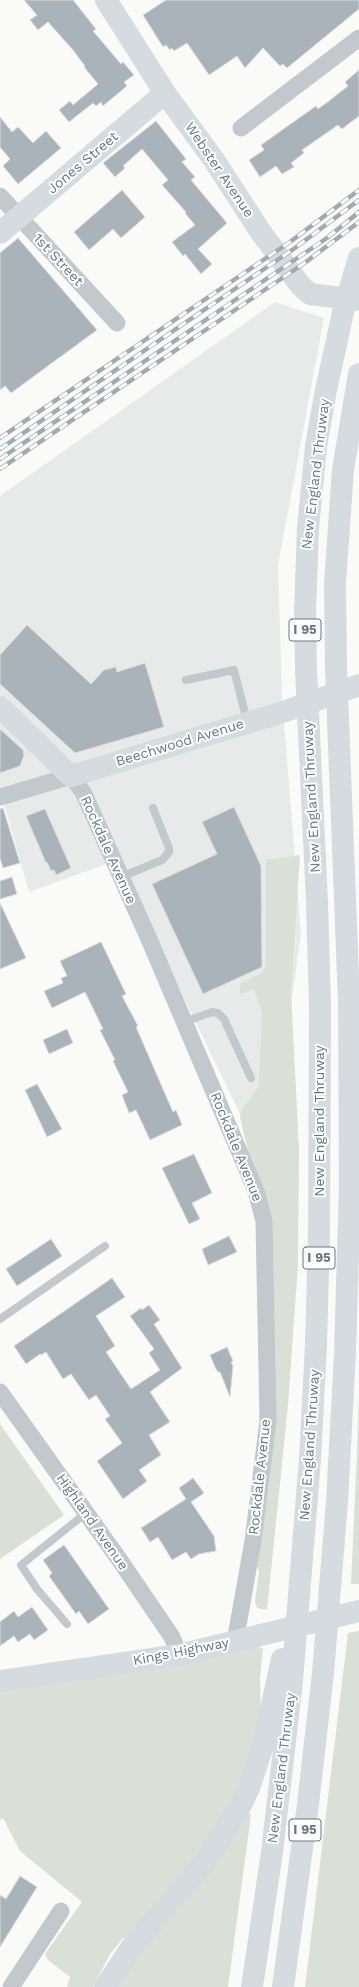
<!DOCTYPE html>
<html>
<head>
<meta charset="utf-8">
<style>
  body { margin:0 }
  canvas { display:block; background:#fafaf8 }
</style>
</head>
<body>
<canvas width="359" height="1987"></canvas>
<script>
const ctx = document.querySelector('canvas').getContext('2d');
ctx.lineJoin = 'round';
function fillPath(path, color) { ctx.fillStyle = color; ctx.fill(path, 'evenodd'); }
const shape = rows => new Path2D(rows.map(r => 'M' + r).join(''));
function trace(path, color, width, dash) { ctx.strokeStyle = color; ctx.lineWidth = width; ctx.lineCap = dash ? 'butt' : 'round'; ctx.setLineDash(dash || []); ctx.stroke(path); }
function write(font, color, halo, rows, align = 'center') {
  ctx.font = font + ' "Work Sans",sans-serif'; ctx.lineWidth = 4; ctx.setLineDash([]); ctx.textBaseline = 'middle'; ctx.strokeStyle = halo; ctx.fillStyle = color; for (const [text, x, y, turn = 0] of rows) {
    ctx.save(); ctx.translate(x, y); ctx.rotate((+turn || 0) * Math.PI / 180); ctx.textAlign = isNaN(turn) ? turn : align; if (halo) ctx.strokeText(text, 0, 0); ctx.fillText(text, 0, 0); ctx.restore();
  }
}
const built = shape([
  [275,302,324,318,278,565,282,697,301,934,276,1110,243,1120,117,860,29,892,0,789,0,496]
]);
const green = shape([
  [300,855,291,992,299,1149,298,1264,288,1405,267,1610,257,1608,255,1601,259,1572,255,1558,273,1259,240,1117,242,1108,251,1098,259,1085,262,1011,254,989,240,994,240,984,262,973,266,965,266,860],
  [359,1393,359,1584,351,1584,357,1452],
  [0,1424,64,1515,0,1559],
  [359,1631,359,1987,305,1987,348,1633],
  [260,1644,260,1649,263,1648,260,1677,261,1728,230,1808,177,1882,126,1940,123,1938,110,1954,93,1987,67,1987,70,1977,48,1960,45,1954,82,1902,20,1851,3,1818,0,1820,0,1685],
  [247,1813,251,1815,228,1987,114,1987]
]);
const building = shape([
  [24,0,73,0,96,29,93,31,121,64,123,62,134,75,124,82,127,86,103,106,101,102,96,106,93,103,69,122,59,110,70,101,73,105,98,84,84,67,85,66,73,50,48,22,38,30,30,20,37,15,24,0],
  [166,0,359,0,359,9,287,68,283,64,280,66,263,48,245,68,237,56,209,75,187,43,174,51,172,48,170,50,166,45,163,47,143,15,166,0],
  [359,70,359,116,342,129,338,125,302,150,304,153,291,163,294,167,282,174,276,166,260,177,249,160,264,150,261,145,316,106,318,109,329,101,348,86,345,82,359,70],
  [0,117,12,132,18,127,33,143,46,131,61,148,18,184,3,166,10,159,0,147,0,117],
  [156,121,186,159,182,162,195,177,191,180,227,223,198,249,212,264,201,274,185,254,183,256,172,242,195,225,185,213,186,212,162,185,168,180,142,149,123,166,125,168,115,177,103,163,156,121],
  [122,190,145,217,121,238,113,229,89,250,74,232,122,190],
  [18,238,97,330,11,393,5,386,0,390,0,253,18,238],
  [27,625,91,684,104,670,116,667,117,672,145,663,164,727,75,753,0,684,0,655,27,625],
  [0,729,23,750,24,755,20,766,0,773,0,729],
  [234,807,261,866,262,967,203,994,152,884,217,854,202,822,234,807],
  [3,808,20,863,3,868,0,858,0,809,3,808],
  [45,809,71,868,56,875,54,870,51,871,47,862,46,863,26,816,45,809],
  [12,877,17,894,0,899,0,881,12,877],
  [0,903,26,958,0,969,0,903],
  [101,942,126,994,122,996,138,1026,136,1027,173,1112,176,1110,182,1125,150,1140,136,1110,129,1113,122,1095,128,1092,113,1061,115,1060,100,1030,103,1029,85,992,52,1008,44,991,63,983,61,978,67,976,60,961,101,942],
  [67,1029,73,1043,49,1054,43,1040,67,1029],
  [37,1084,62,1129,47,1137,25,1090,37,1084],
  [194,1154,212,1193,192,1203,200,1219,189,1224,162,1168,194,1154],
  [229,1236,237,1252,208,1265,202,1249,229,1236],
  [51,1239,62,1256,17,1286,6,1269,51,1239],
  [112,1278,125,1297,96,1316,115,1346,106,1352,131,1389,160,1370,149,1353,154,1349,130,1316,141,1308,142,1310,149,1305,160,1320,154,1324,182,1368,150,1392,170,1422,149,1435,161,1455,139,1470,147,1481,123,1499,97,1461,122,1443,105,1419,110,1416,96,1395,89,1400,71,1374,63,1379,46,1352,41,1355,40,1354,26,1364,14,1346,112,1278],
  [227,1347,233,1361,231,1362,233,1366,230,1397,220,1372,218,1372,215,1367,210,1355,227,1347],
  [193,1478,204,1493,191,1502,214,1536,216,1551,199,1554,191,1559,186,1552,172,1560,158,1537,150,1542,141,1528,186,1499,179,1488,193,1478],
  [64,1545,109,1609,88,1624,79,1611,76,1614,49,1576,52,1573,43,1560,64,1545],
  [32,1607,48,1630,34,1640,30,1634,18,1642,14,1636,0,1646,0,1622,14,1611,18,1617,32,1607],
  [20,1876,37,1887,0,1947,0,1895,6,1899,20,1876]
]);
const lane = shape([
  [186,680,234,670,247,721],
  [121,877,162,860,169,852,169,848,153,808],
  [184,1022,212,1012,218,1013,224,1019,251,1078],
  [0,1319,105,1246],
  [67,1624,37,1589,21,1565,86,1513]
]);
const street = shape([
  [241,128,359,38],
  [0,196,117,323],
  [0,797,71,776,83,792,149,939,256,1191,264,1221,268,1421,253,1541,235,1642],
  [0,1392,121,1562,172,1637,179,1655],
  [11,1987,61,1911]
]);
const secondary = shape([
  [106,0,165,93,214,160,260,231,300,285,310,294,359,300],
  [0,233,165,93],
  [0,707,71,776,280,713,359,685],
  [0,1681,179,1655,359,1611]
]);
const highway = shape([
  [105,1987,131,1948,204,1863,240,1807,249,1788,263,1745,282,1659],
  [252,1987,272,1852,292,1681,310,1459,316,1345,319,1234,320,1007,317,902,306,670,305,613,308,528,316,446,326,390,344,308,359,258],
  [283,1987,308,1804,323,1673,337,1502,345,1353,350,1184,349,1002,336,668,335,583,343,470,359,374]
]);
const rail = shape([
  [0,438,290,242,359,190],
  [0,449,295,248,359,200],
  [0,459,327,238,359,212],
  [0,469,306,262,359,222]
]);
const shields = [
  [305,630,32],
  [319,1258,32],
  [305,1830,32]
];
const shieldNames = [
  ["I 95",305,630],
  ["I 95",319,1258],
  ["I 95",305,1830]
];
const streetNames = [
  ["Jones Street",83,163,-40],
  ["Webster Avenue",219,170,56],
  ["1st Street",58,260,47],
  ["New England Thruway",316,474,-83],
  ["Beechwood Avenue",180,743,-17],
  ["New England Thruway",312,797,-93],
  ["Rockdale Avenue",108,850,66],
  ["New England Thruway",320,1121,-90],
  ["Rockdale Avenue",236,1147,68],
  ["New England Thruway",310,1445,-86],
  ["Rockdale Avenue",260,1477,-84],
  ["Highland Avenue",92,1522,55],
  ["Kings Highway",181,1652,-11],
  ["New England Thruway",282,1768,-83]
];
fillPath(built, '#e8e9e9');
fillPath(green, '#dadfd7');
fillPath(building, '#aab3b9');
trace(building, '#dcdcda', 1);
trace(lane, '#c3c8cc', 8);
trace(street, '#c3c8cc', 17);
trace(secondary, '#d6dbdf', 22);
trace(highway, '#d6dbdf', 22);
trace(rail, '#a2aab0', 4.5);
trace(rail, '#fff', 3, [9]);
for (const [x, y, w] of shields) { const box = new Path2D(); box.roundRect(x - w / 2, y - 11, w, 22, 3); ctx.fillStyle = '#fff'; ctx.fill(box); trace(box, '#657683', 1); }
write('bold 13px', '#657683', null, shieldNames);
write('14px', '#657683', '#fff', streetNames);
</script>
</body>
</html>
